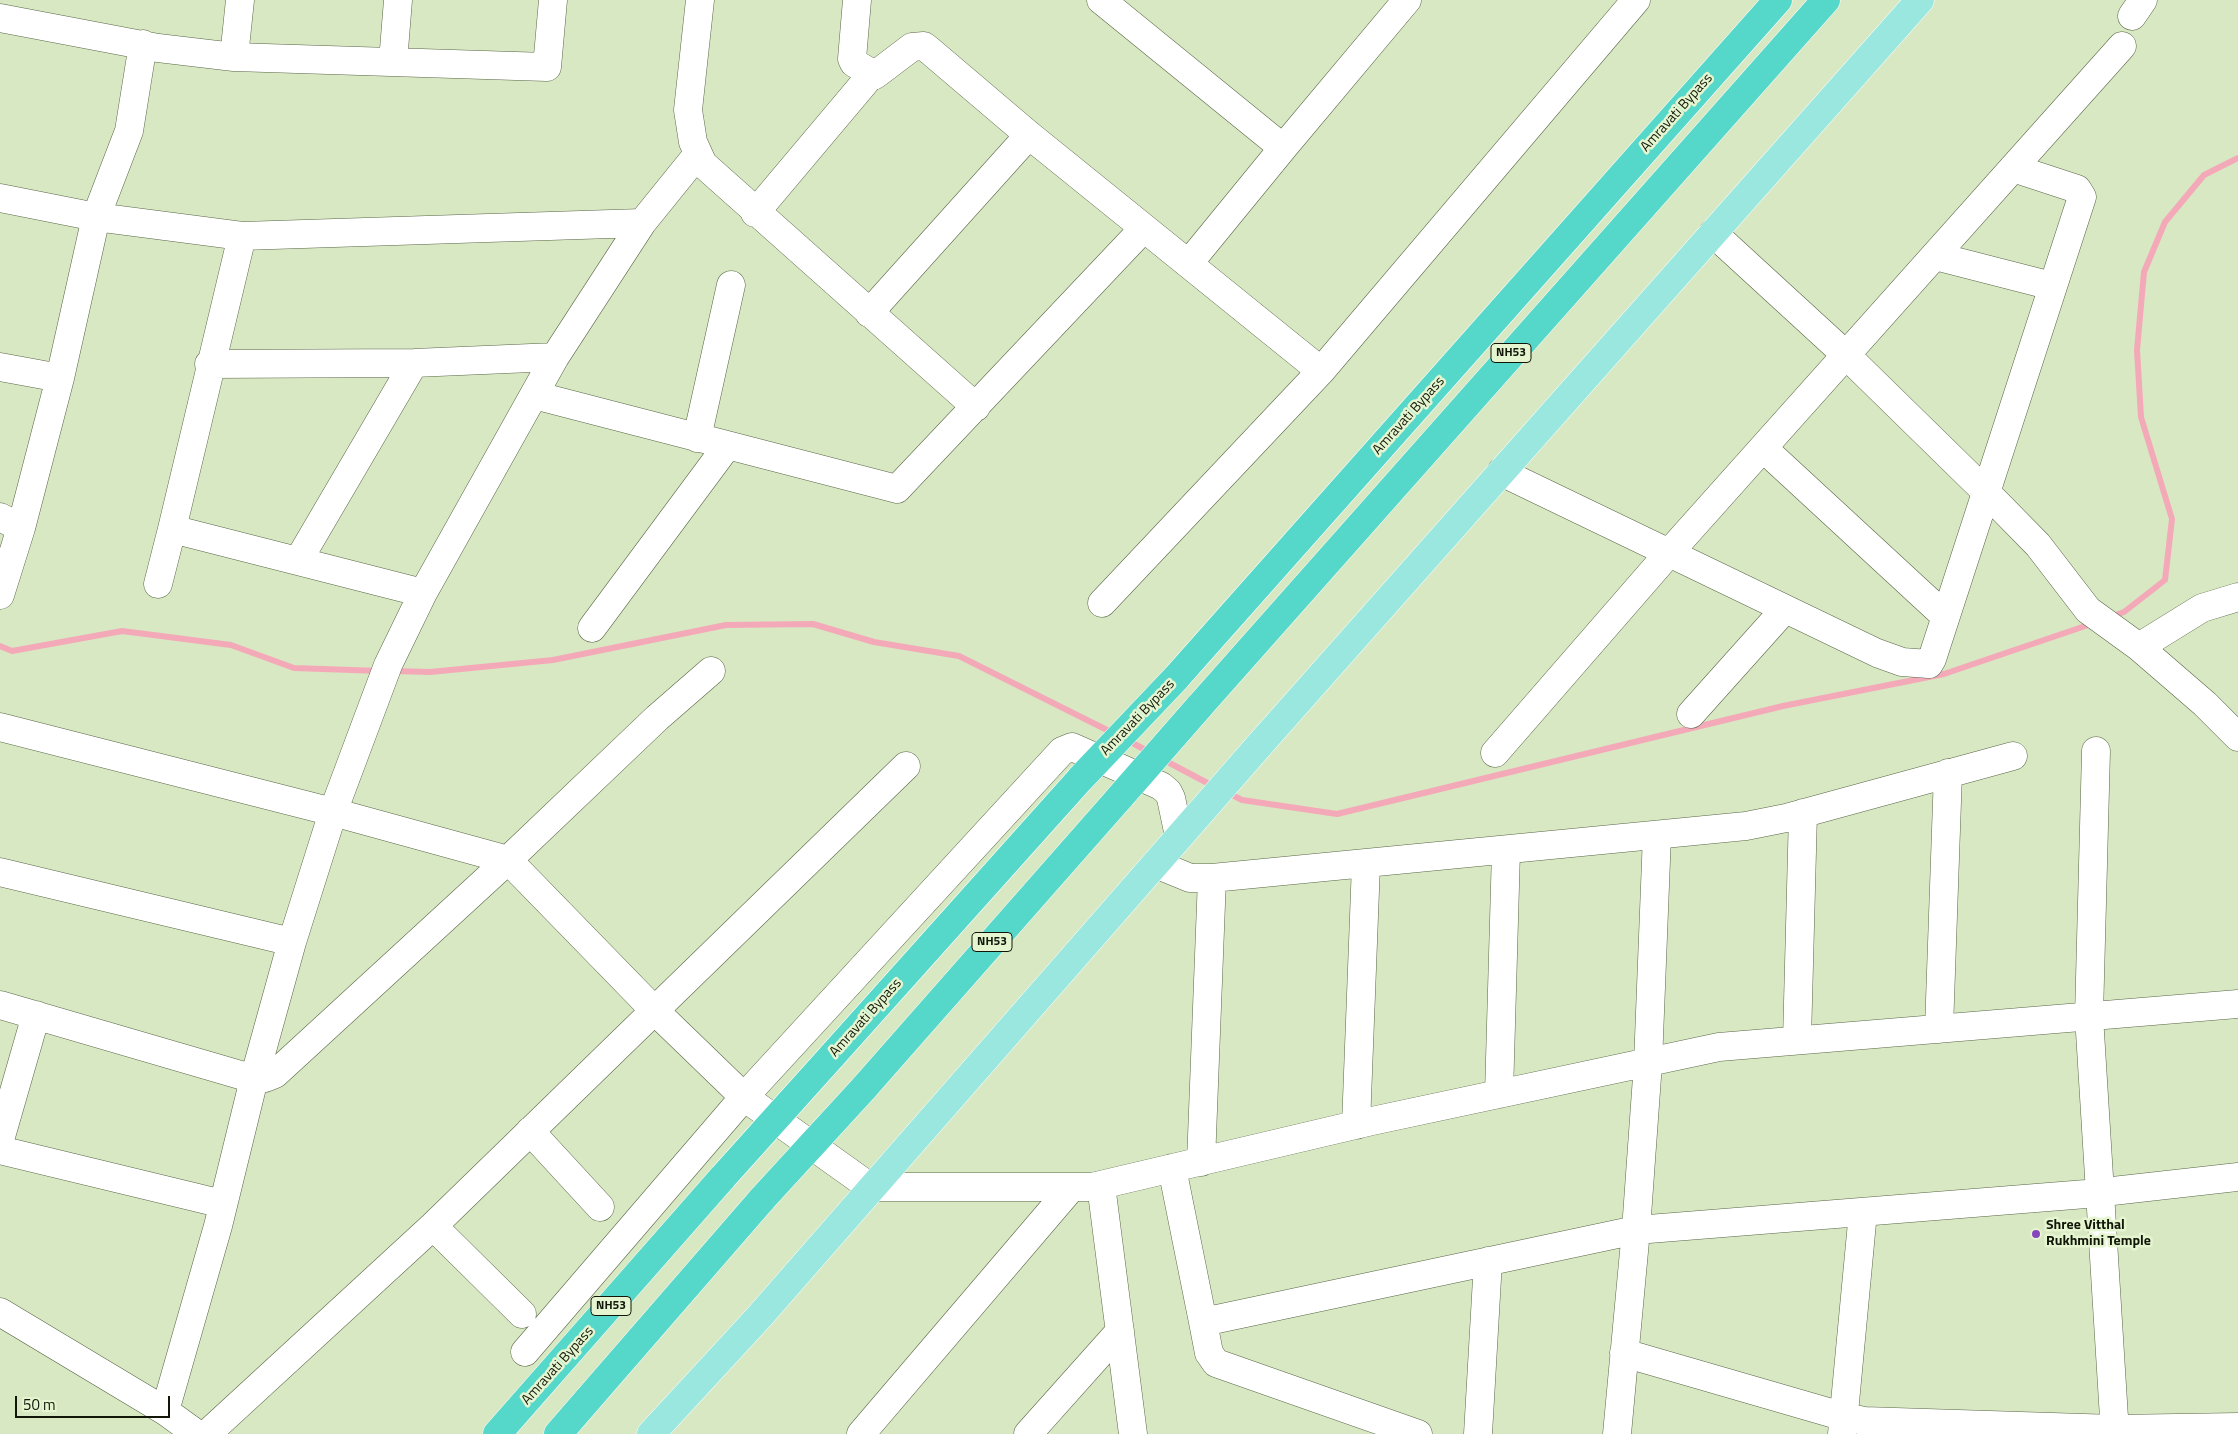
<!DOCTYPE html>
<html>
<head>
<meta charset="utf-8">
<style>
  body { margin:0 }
  #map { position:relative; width:2238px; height:1434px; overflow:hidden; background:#d8e8c3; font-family:"Titillium Web",sans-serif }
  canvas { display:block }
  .scale { position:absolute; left:15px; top:1396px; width:155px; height:22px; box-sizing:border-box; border:2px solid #111609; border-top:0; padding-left:6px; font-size:15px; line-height:18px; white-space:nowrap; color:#111609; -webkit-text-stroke:4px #e5f5d0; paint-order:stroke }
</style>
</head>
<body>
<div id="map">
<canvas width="2238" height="1434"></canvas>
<div class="scale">50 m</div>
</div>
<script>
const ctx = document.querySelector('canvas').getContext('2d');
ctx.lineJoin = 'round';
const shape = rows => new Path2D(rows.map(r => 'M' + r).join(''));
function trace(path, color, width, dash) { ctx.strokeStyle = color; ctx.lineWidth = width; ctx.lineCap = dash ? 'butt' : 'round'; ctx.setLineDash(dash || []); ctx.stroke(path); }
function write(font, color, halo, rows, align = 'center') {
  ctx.font = font + ' "Titillium Web",sans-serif'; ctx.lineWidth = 5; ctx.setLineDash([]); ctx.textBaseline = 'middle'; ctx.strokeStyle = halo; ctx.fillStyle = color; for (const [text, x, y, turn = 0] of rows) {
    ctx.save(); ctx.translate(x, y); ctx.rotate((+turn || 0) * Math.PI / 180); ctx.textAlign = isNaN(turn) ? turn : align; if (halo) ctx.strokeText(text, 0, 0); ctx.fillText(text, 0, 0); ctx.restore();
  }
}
const stream = shape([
  [2110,617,2124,612,2165,580,2172,519,2141,417,2137,350,2144,272,2165,222,2204,175,2238,158],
  [0,646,12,651,122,631,231,645,294,668,380,671],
  [392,671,430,672,553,660,726,625,813,624,874,642,959,656,1113,733],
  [1127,740,1151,753],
  [1162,759,1215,787],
  [1226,792,1242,800,1337,814,1783,706,1944,674,2094,623]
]);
const minor = shape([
  [700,0,688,110,693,142,703,164,976,407],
  [857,0,852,59,854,63,875,75,912,47,924,46,929,50,1029,135,1321,371],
  [1101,0,1283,148],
  [2132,16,2143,0],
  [0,18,158,48,234,57,547,67,553,0],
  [234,57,240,0],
  [393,62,398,0],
  [0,198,96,217,242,236,642,223],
  [755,213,872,74],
  [1713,233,1846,355,1986,492,2038,545,2088,610,2139,647,2202,608,2238,597],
  [242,236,172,529,423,593],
  [1935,256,2052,286],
  [1189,263,1283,148,1407,0],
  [869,313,1029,135],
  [209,364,414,363,555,357],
  [0,367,60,378],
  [534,395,897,489,1144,228],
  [697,438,731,285],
  [1763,448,1945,616],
  [1501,472,1877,653,1902,662,1929,664,1932,659,2082,197,2077,189,2013,168],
  [0,517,21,528,60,378,96,217,129,131,143,44],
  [298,561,414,363],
  [158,584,172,529],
  [0,595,21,528],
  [1102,603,1321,371,1636,0],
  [592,628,727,446],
  [2139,647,2205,704,2238,737],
  [1691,714,1785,609],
  [0,727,333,812,508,860,655,1011,744,1097,870,1187,1092,1187,1372,1121,1719,1047,2238,1004],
  [2096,751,2089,1016,2115,1434],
  [1495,753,1668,554,2122,46],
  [1156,864,1190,878,1212,878,1746,826,1786,818,2013,756],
  [0,872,292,942],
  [0,1005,254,1079,265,1078,275,1074,508,860,657,718,711,671],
  [1939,1029,1948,773],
  [1797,1040,1803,813],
  [1499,1094,1506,851],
  [1356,1125,1366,864],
  [530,1131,600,1207],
  [0,1140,36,1015],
  [0,1150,223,1204],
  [1201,1162,1212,878],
  [1172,1168,1203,1322,1636,1230,2086,1194,2238,1177],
  [1101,1185,1133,1434],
  [433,1226,522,1314],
  [0,1312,165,1411,197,1434],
  [1203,1322,1209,1353,1216,1363,1418,1434],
  [525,1352,744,1097,1062,751,1072,747,1161,786,1168,792,1171,798,1179,836],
  [1624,1353,1845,1417,1864,1421,2115,1429,2238,1427],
  [165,1411,218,1226,254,1079,292,942,333,812,388,665,423,593,555,357,642,223,697,155],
  [207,1434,433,1226,906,766],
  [861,1434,1071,1188],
  [1028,1434,1120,1331],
  [1478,1434,1488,1261],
  [1617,1434,1636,1230,1648,1063,1657,835],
  [1842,1434,1863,1212]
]);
const major = shape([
  [651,1434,759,1317,1263,741,1920,0]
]);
const highway = shape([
  [1175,679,1778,0],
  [1198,708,1826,0],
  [831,1057,1081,778],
  [863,1089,1121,796],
  [497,1434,723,1177],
  [558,1434,763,1198]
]);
const highwayBridge = shape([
  [1081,778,1175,679],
  [1121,796,1198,708],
  [723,1177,831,1057],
  [763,1198,863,1089]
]);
const markers = [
  [2036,1234,5,"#8747bc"]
];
const shields = [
  [1511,353,40],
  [992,942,40],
  [611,1306,40]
];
const shieldNames = [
  ["NH53",1511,353],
  ["NH53",992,942],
  ["NH53",611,1306]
];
const streetNames = [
  ["Amravati Bypass",1677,113,-48],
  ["Amravati Bypass",1409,416,-48],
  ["Amravati Bypass",1138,718,-46],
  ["Amravati Bypass",866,1018,-48],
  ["Amravati Bypass",558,1366,-48]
];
const poiNames = [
  ["Shree Vitthal",2046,1226],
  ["Rukhmini Temple",2046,1242]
];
trace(stream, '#f4a9b8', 6);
trace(minor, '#596646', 29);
trace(major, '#fff', 29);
trace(highway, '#fff', 29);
trace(minor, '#fff', 28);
trace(major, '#99e7df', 28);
trace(highway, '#55d7ca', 28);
trace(highwayBridge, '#fff', 29, []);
trace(highwayBridge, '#55d7ca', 28);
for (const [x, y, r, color] of markers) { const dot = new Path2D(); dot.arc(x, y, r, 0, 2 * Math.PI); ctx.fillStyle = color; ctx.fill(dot); trace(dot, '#e5f5d0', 2); }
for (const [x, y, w] of shields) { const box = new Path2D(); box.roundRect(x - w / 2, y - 9.5, w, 19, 4); ctx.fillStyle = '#e5f5d0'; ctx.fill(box); trace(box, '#111609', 1); }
write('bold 12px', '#111609', null, shieldNames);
write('14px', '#111609', '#e5f5d0', streetNames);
write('bold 14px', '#111609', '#e5f5d0', poiNames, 'left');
</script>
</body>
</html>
